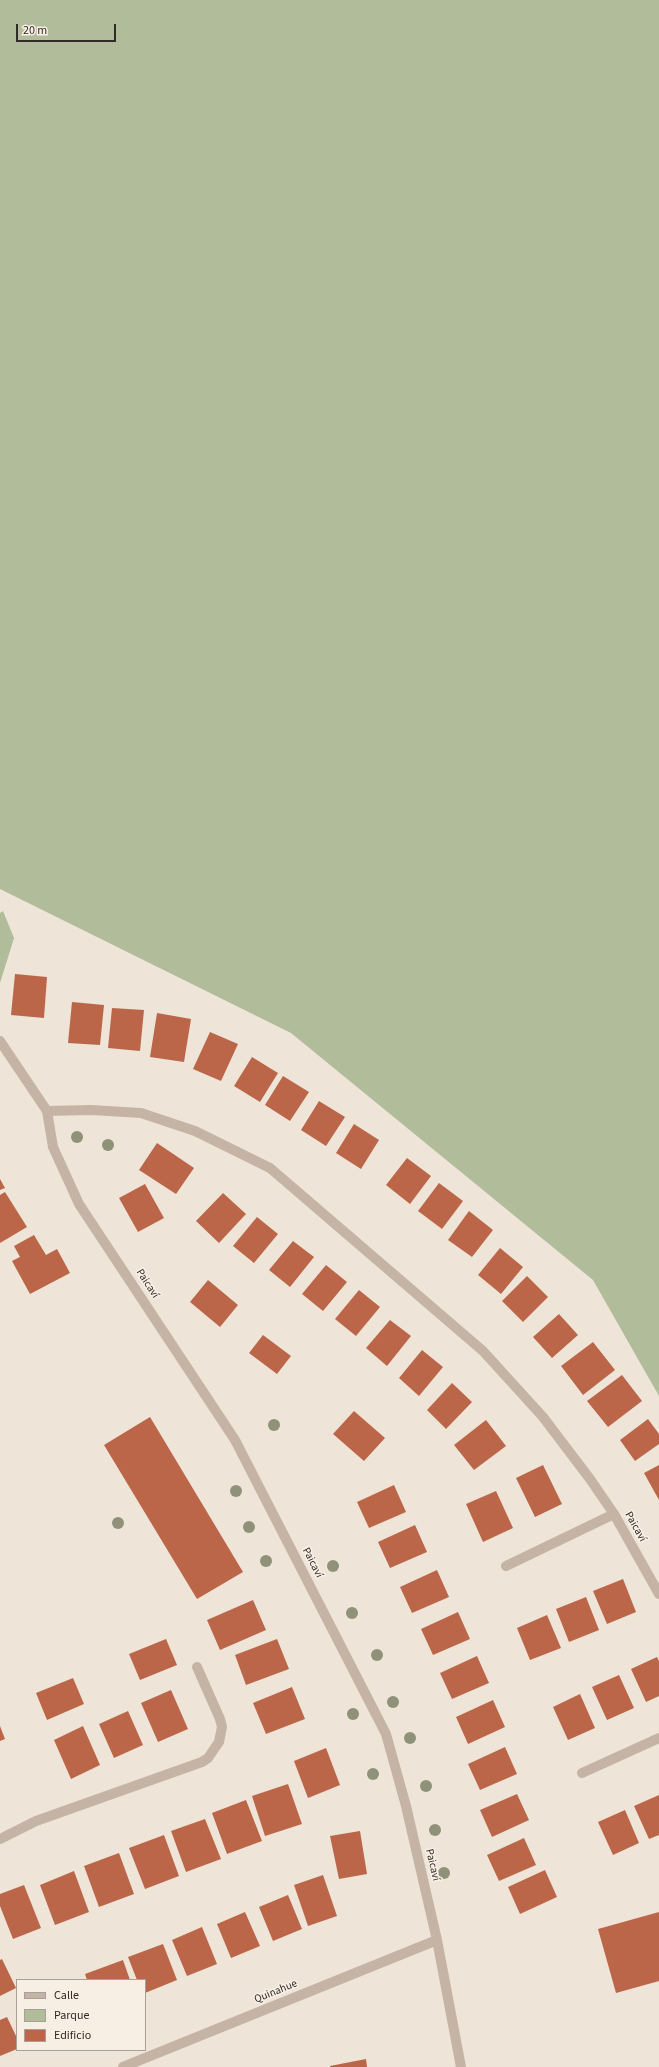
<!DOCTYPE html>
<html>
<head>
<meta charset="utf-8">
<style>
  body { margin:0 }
  #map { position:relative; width:659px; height:2067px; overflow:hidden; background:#eee4d8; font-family:"Source Sans 3",sans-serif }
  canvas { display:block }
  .legend { position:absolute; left:16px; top:1979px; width:130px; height:72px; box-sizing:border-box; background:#f7eee4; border:1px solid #a8a098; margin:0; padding:5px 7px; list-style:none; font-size:12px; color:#322a26 }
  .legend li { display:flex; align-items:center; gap:8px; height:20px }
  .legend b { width:20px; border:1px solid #a8a098 }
  .scale { position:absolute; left:16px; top:24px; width:100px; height:18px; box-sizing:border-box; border:2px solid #322a26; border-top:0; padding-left:5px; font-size:12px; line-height:14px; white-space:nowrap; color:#322a26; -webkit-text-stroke:3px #f7eee4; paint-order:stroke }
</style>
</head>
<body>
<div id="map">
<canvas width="659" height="2067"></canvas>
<ul class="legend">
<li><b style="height:5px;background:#c5b4a5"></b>Calle</li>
<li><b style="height:11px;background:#b0bc9a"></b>Parque</li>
<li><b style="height:11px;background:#bc6649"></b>Edificio</li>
</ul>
<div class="scale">20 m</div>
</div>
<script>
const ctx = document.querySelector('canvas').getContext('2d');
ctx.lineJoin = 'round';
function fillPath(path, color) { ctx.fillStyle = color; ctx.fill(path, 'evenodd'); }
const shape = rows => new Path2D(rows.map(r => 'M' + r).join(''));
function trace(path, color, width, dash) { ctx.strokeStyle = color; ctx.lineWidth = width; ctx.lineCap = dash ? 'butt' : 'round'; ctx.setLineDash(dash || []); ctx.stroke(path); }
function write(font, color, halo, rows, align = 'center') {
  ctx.font = font + ' "Source Sans 3",sans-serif'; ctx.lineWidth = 3.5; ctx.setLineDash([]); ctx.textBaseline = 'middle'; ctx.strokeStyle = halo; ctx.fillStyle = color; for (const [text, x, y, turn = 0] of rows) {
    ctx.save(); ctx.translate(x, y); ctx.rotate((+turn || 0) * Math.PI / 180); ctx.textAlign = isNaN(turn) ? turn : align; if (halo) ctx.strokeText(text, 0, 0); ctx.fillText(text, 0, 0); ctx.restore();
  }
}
const green = shape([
  [0,0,659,0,659,1396,593,1280,291,1033,0,889],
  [3,911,14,938,0,983,0,913]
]);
const building = shape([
  [15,974,47,977,44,1018,11,1015],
  [72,1002,104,1005,100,1045,68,1043],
  [112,1008,144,1010,140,1051,108,1048],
  [157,1013,191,1019,184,1062,150,1057],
  [210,1032,238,1044,221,1081,193,1069],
  [252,1057,278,1073,260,1102,234,1086],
  [283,1076,309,1092,290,1121,265,1105],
  [319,1101,345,1117,326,1146,301,1130],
  [354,1124,379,1140,361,1169,336,1153],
  [157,1143,194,1168,176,1194,139,1170],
  [407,1158,431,1176,410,1204,386,1185],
  [0,1179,5,1188,0,1190],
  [439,1183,463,1201,442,1229,418,1211],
  [145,1184,164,1218,138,1232,119,1198],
  [5,1192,27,1227,0,1243,0,1195],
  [223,1193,246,1214,219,1243,196,1221],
  [469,1211,493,1230,472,1257,448,1240],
  [257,1217,278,1234,254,1263,233,1246],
  [34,1235,46,1255,57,1249,70,1273,30,1294,12,1261,20,1257,14,1246],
  [293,1241,314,1257,290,1287,269,1270],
  [500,1248,523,1267,501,1294,478,1275],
  [326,1265,347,1282,323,1311,302,1294],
  [527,1276,548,1297,523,1322,502,1301],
  [208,1280,238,1305,220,1327,190,1302],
  [359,1290,380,1307,356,1336,335,1319],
  [559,1314,578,1335,552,1358,533,1337],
  [390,1320,411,1336,387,1366,366,1348],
  [263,1335,291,1356,277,1374,249,1353],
  [593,1342,615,1370,583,1395,561,1366],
  [422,1350,443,1367,419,1396,399,1378],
  [622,1375,642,1401,608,1427,587,1401],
  [452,1383,472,1402,446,1429,427,1410],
  [354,1411,385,1438,364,1461,333,1434],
  [150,1417,243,1572,197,1599,104,1445],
  [648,1419,659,1434,659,1444,635,1461,620,1440],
  [486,1420,506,1446,474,1470,454,1445],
  [543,1465,562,1504,535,1517,516,1478],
  [659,1465,659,1500,644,1473],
  [394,1485,406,1512,369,1528,357,1502],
  [496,1491,513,1528,483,1542,466,1504],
  [415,1525,427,1552,390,1568,378,1542],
  [437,1570,449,1597,412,1613,400,1587],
  [623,1579,636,1612,607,1624,593,1591],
  [586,1597,599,1630,569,1642,556,1609],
  [253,1600,266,1630,220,1650,207,1620],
  [458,1612,470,1639,433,1655,421,1629],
  [547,1615,561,1648,530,1660,517,1628],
  [166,1639,177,1665,140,1680,129,1654],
  [277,1639,289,1669,246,1685,235,1655],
  [477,1656,489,1683,452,1699,440,1673],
  [657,1657,659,1661,659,1696,646,1702,631,1669],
  [619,1675,634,1708,607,1720,592,1687],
  [73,1678,84,1704,47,1720,36,1693],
  [292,1687,305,1719,266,1734,253,1703],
  [171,1690,188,1729,158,1742,141,1703],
  [580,1694,595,1728,568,1740,553,1707],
  [493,1700,505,1727,468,1744,456,1717],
  [128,1711,143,1745,114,1758,99,1724],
  [0,1726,5,1739,0,1741],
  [83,1726,100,1765,71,1779,54,1740],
  [505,1747,517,1774,480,1790,468,1764],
  [326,1748,340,1785,308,1798,294,1761],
  [288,1784,302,1824,265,1836,252,1796],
  [517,1794,529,1820,492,1837,480,1810],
  [659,1795,659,1835,649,1839,634,1806],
  [246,1800,262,1841,227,1854,212,1813],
  [625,1810,639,1843,613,1855,598,1822],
  [205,1819,221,1859,186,1872,171,1831],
  [360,1831,367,1874,339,1879,330,1836],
  [164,1835,179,1876,145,1889,129,1848],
  [524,1838,536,1865,499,1881,487,1855],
  [119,1853,134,1894,99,1907,84,1866],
  [545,1870,557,1897,520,1914,508,1887],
  [74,1871,89,1912,55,1925,40,1885],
  [323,1875,337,1916,308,1926,294,1885],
  [24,1885,41,1928,13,1939,0,1906,0,1894],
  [288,1895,302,1929,273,1941,259,1907],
  [245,1912,260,1946,231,1958,217,1924],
  [659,1912,659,1981,616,1993,598,1929],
  [202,1927,217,1964,187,1976,172,1940],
  [163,1944,177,1980,145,1993,145,1980,137,1980,128,1957],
  [2,1959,16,1988,0,1996,0,1960],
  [123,1960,130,1980,87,1980,85,1974],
  [7,2017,17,2038,17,2049,0,2056,0,2020],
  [366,2059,367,2067,330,2067,330,2066]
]);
const minor = shape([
  [0,1041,47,1111,53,1147,79,1204,235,1440,386,1734,406,1806,437,1940,461,2067],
  [47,1111,91,1110,141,1113,195,1131,270,1168,483,1351,543,1417,590,1479,614,1514,659,1594],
  [506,1566,614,1514],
  [582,1773,659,1738],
  [0,1839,36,1821,202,1762,208,1758,219,1742,222,1727,220,1719,197,1667],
  [123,2067,437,1940]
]);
const trees = [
  [77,1137],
  [108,1145],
  [274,1425],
  [236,1491],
  [118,1523],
  [249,1527],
  [266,1561],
  [333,1566],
  [352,1613],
  [377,1655],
  [393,1702],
  [353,1714],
  [410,1738],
  [373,1774],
  [426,1786],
  [435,1830],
  [444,1873]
];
const streetNames = [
  ["Paicaví",147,1284,57],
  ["Paicaví",635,1527,61],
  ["Paicaví",312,1563,63],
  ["Paicaví",432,1865,77],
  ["Quinahue",276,1992,-22]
];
fillPath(green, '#b0bc9a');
fillPath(building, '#bc6649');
trace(minor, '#c5b4a5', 10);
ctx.fillStyle = '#8f9279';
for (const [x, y] of trees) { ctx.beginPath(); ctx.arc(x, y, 6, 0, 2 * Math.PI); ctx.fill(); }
write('11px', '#322a26', '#f7eee4', streetNames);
</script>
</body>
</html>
